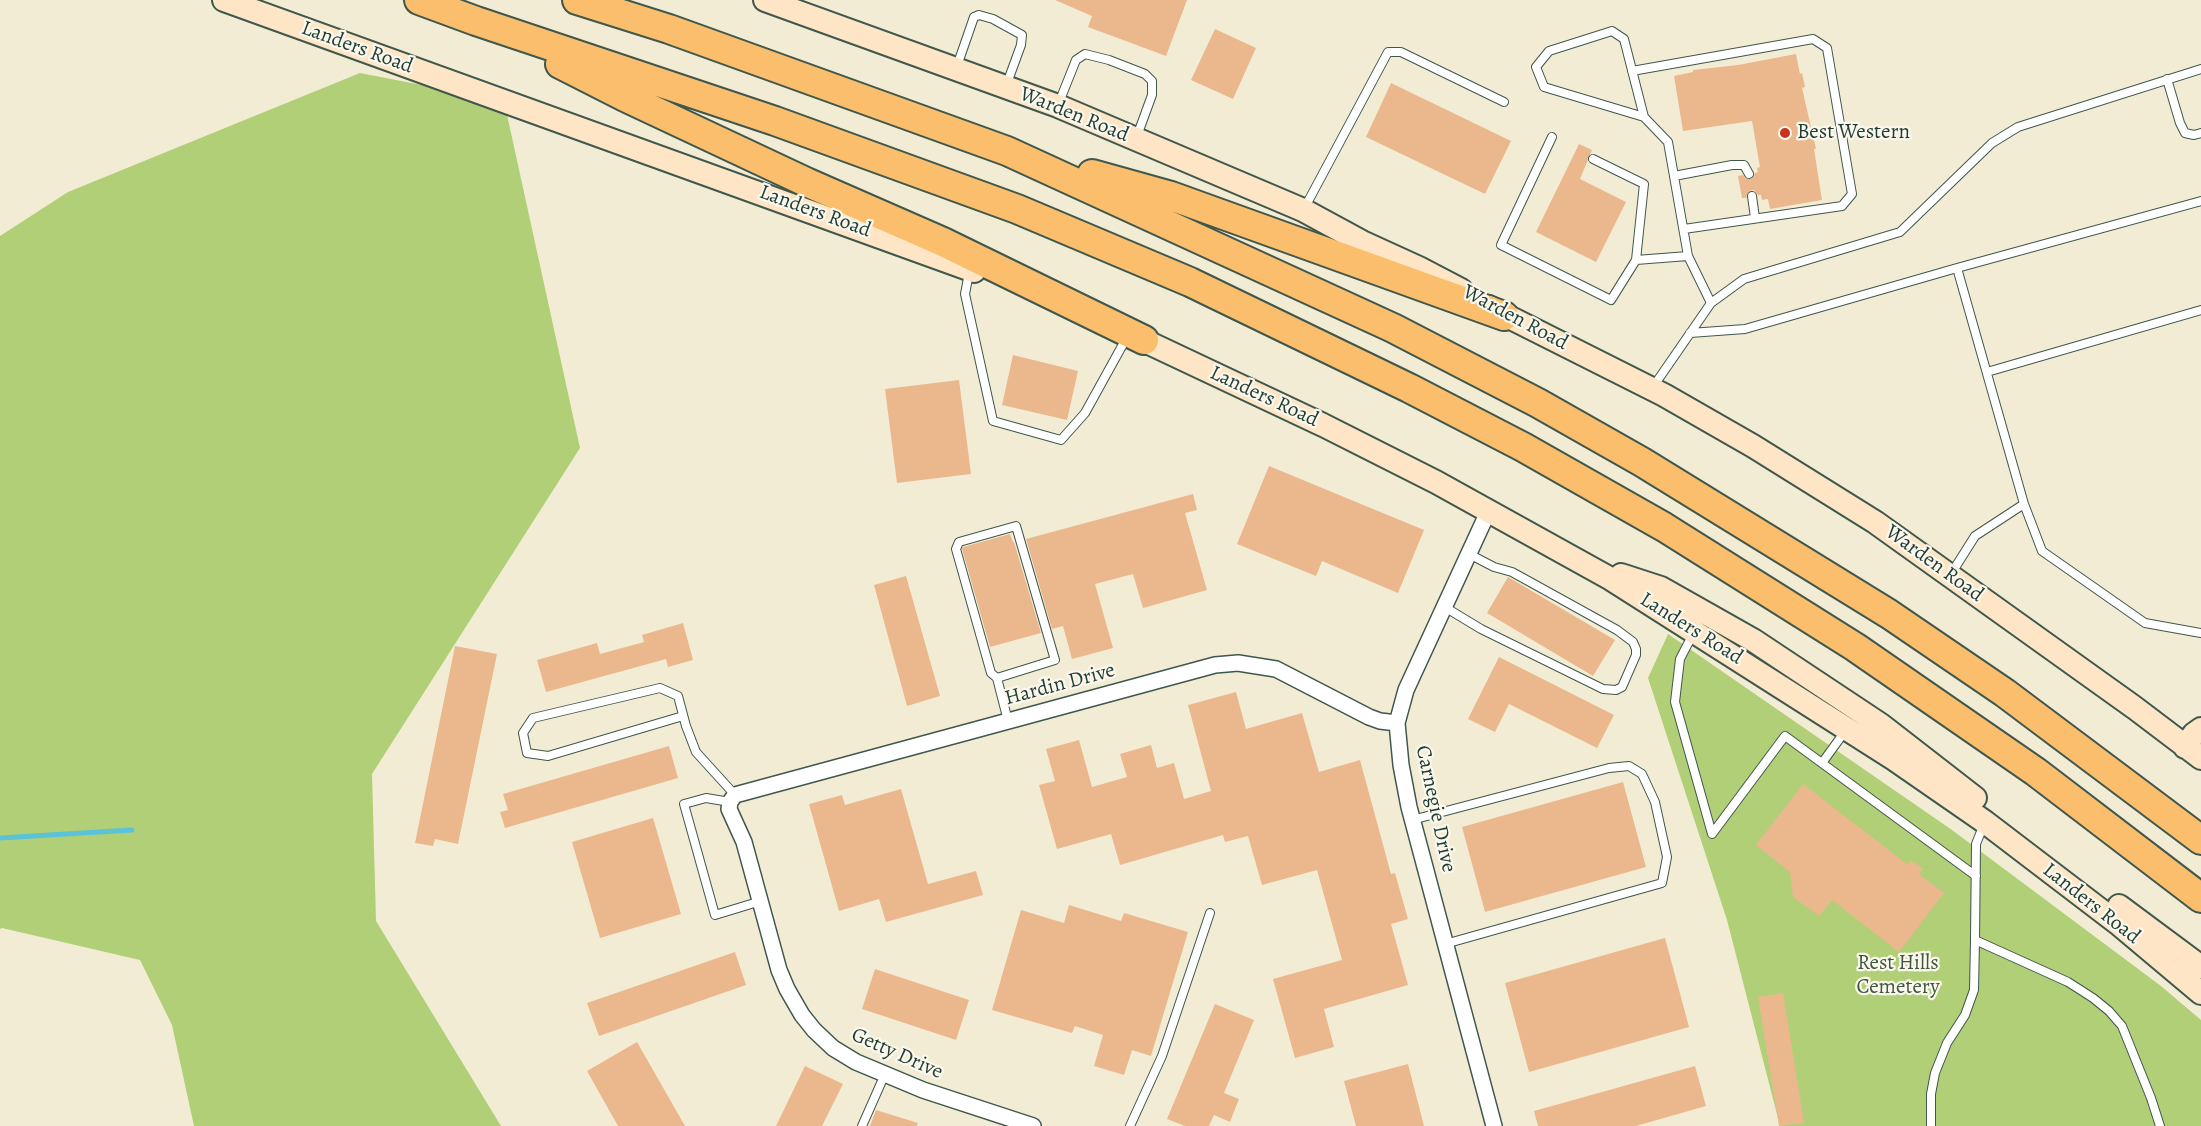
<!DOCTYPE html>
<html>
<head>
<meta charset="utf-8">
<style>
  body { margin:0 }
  canvas { display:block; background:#f2ecd5 }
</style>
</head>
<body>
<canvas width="2201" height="1126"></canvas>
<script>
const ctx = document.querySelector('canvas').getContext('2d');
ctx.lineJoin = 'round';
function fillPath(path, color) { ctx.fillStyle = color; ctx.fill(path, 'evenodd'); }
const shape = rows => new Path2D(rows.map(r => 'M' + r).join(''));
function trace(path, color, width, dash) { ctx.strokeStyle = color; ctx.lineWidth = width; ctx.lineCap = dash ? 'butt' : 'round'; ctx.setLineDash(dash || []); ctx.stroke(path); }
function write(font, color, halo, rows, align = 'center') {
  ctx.font = font + ' Alegreya,serif'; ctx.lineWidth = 4.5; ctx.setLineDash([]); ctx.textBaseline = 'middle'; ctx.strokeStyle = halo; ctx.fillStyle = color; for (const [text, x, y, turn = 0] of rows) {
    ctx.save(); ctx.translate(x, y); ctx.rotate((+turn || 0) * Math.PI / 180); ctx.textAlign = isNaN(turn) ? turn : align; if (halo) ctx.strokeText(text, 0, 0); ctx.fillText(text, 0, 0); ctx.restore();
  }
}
const green = shape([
  [360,73,504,101,580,448,372,774,376,921,501,1126,194,1126,172,1025,140,960,2,928,0,929,0,236,68,192],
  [1668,634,1952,830,2161,986,2201,1020,2201,1126,1780,1126,1727,920,1648,678]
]);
const stream = shape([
  [0,838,132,830]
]);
const building = shape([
  [1055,0,1187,0,1166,56,1088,27,1092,16],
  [1215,29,1256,48,1233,99,1191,80],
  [1796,54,1800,74,1802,73,1805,87,1802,88,1816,149,1814,149,1822,200,1770,209,1768,199,1762,200,1761,195,1758,195,1754,190,1749,191,1746,198,1742,198,1738,176,1743,175,1746,179,1751,179,1755,173,1758,172,1757,168,1760,167,1752,121,1683,131,1674,76,1693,72,1693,70,1738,65],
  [1391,83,1511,141,1485,194,1366,137],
  [1579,144,1592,150,1580,179,1626,202,1596,262,1536,232],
  [1013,355,1078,371,1067,420,1002,405],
  [959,380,971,474,897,483,885,389],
  [1269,466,1424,530,1398,593,1322,561,1316,576,1237,544],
  [1193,494,1197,510,1185,513,1207,590,1143,608,1133,574,1095,584,1113,648,1072,659,1063,626,1052,629,1026,539],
  [1010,534,1013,542,1014,542,1041,633,990,647,962,549,963,547],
  [906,576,940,696,907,706,874,585],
  [1508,577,1615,640,1593,676,1487,613],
  [683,623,693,660,668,667,666,659,546,692,537,660,597,643,600,654,644,642,642,635],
  [455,646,497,654,458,844,435,839,433,846,415,843],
  [1499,657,1614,715,1597,748,1509,704,1495,732,1468,719],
  [1236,692,1246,729,1302,713,1319,772,1360,760,1391,874,1395,873,1408,919,1391,924,1408,985,1324,1009,1334,1047,1295,1058,1273,979,1342,960,1317,870,1262,885,1248,836,1225,842,1223,835,1120,865,1111,834,1057,849,1039,785,1055,781,1046,749,1079,740,1092,787,1127,777,1120,754,1151,745,1157,768,1174,763,1184,799,1211,791,1188,705],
  [669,746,678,778,505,828,500,812,508,810,503,794],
  [1623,782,1646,867,1485,912,1462,827],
  [1803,784,1908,865,1911,860,1923,869,1919,874,1944,893,1899,952,1832,900,1819,916,1793,897,1790,872,1756,845],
  [901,789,928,884,976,871,983,895,886,922,879,899,839,911,809,804,842,795,845,805],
  [653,818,681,914,600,938,572,842],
  [1069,905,1121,921,1124,913,1188,932,1151,1056,1132,1050,1124,1075,1094,1066,1103,1035,1075,1026,1072,1033,992,1010,1021,910,1064,923],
  [1665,938,1689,1027,1529,1072,1505,983],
  [735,952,746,985,599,1036,587,1003],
  [875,969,969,1000,956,1040,862,1009],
  [1783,993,1804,1123,1779,1126,1758,997],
  [1215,1004,1254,1020,1224,1093,1239,1099,1230,1122,1214,1115,1209,1126,1185,1126,1167,1119],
  [637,1042,685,1126,618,1126,587,1071],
  [1408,1064,1424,1126,1356,1126,1344,1081],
  [805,1066,843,1084,822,1126,776,1126],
  [1695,1066,1706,1106,1636,1126,1538,1126,1534,1111],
  [876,1110,918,1123,917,1126,870,1126]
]);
const service = shape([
  [957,66,974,17,979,15,993,19,1022,35,1021,45,1006,86],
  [1632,71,1813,39,1827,48,1852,194,1842,206,1684,229],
  [2167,79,2180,123,2185,133,2194,135,2201,133],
  [1058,105,1076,60,1085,54,1109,60,1145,74,1152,81,1152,95,1137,136],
  [1644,117,1624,39,1612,31,1549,51,1536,67,1544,87,1644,117,1668,142,1688,256,1711,303],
  [1552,137,1501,245,1611,300,1636,260,1688,256],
  [1593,159,1644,184,1636,260],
  [1674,176,1732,165,1744,165,1749,174],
  [1752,196,1755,218],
  [1304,209,1388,52,1401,52,1504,102],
  [969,273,965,294,993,421,1061,440,1085,413,1127,337],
  [1690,333,1745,329,1957,268,2201,201],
  [1987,372,2201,310],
  [1653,387,1711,303,1744,279,1900,232,1992,143,2018,127,2201,69],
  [2024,504,2042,551,2145,623,2201,633],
  [1951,574,1975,536,2024,504,1957,268],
  [1443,606,1481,629,1603,689,1616,690,1622,687,1636,655,1636,649,1633,642,1617,630,1512,572,1494,567,1469,554],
  [1693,634,1680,659,1675,702,1712,834,1785,736,1976,876],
  [997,678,991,673,956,549,959,542,1016,526,1055,660,997,678,1008,721],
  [683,716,548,756,527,753,523,733,533,718,660,688,678,696,686,726,696,752,735,795],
  [1822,763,1846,730],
  [730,802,706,798,684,804,715,915,761,901],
  [1412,820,1609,768,1629,766,1642,774,1655,802,1667,857,1662,883,1445,944],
  [1984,824,1976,844,1975,940,2068,982,2093,998,2109,1011,2122,1026,2151,1098,2160,1126],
  [862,1126,885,1074],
  [1130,1126,1162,1056,1210,913],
  [1931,1126,1931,1094,1935,1073,1947,1043,1965,1015,1974,990,1975,940]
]);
const minor = shape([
  [1488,512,1406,690,1397,723,1401,765,1409,807,1494,1126],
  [1033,1126,923,1090,856,1062,833,1048,814,1030,802,1015,787,989,779,970,744,842,729,809,730,802,735,795,1215,665,1238,663,1276,669,1369,717,1380,721,1397,723]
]);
const secondary = shape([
  [224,0,974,271],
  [765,0,1058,106,1303,210,1362,242,1419,268,1461,290],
  [1489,307,1664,395,1753,446,1875,522,2135,708,2201,758],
  [1130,334,1323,425,1436,482,1611,579,1894,759,1985,822,2120,925,2201,993],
  [1621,575,1661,588,1753,640,1881,725,1975,798],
  [2185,747,2194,734,2201,729],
  [2119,906,2201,967]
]);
const motorway = shape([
  [419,0,476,21,775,121,1017,209,1190,282,1409,388,1523,447,1664,527,1855,647,2036,772,2201,898],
  [577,0,669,29,1007,151,1393,328,1538,403,1642,462,1889,614,2005,693,2201,840],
  [560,64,625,97,806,182,943,242,1144,340],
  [1092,174,1171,196,1504,316]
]);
const markers = [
  [1785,133,6,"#c8321e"]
];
const streetNames = [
  ["Landers Road",357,48,20],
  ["Warden Road",1074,115,22],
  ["Landers Road",815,212,20],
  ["Warden Road",1515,318,28],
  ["Landers Road",1264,397,25],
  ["Warden Road",1934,564,36],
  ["Landers Road",1691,629,32],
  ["Hardin Drive",1060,685,-15],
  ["Carnegie Drive",1435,809,78],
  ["Landers Road",2091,904,38],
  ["Getty Drive",897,1054,24]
];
const poiNames = [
  ["Best Western",1797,133]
];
const parkNames = [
  ["Rest Hills",1898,964],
  ["Cemetery",1898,988]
];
fillPath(green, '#b1cf76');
trace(stream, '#5bc3d8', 5);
fillPath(building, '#ebb88e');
trace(service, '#3f574c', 10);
trace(minor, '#3f574c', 18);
trace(secondary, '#3f574c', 26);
trace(motorway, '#3f574c', 32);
trace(service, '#fff', 8);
trace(minor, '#fff', 15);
trace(secondary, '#fde5c5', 22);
trace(motorway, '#fabe6d', 28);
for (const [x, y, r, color] of markers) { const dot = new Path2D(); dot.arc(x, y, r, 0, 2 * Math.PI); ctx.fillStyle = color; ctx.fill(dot); trace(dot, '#fbf7ec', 2); }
write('21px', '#1f3d34', '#fbf7ec', streetNames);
write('21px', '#1f3d34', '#fbf7ec', poiNames, 'left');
write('21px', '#3c5a41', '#fbf7ec', parkNames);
</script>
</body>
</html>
